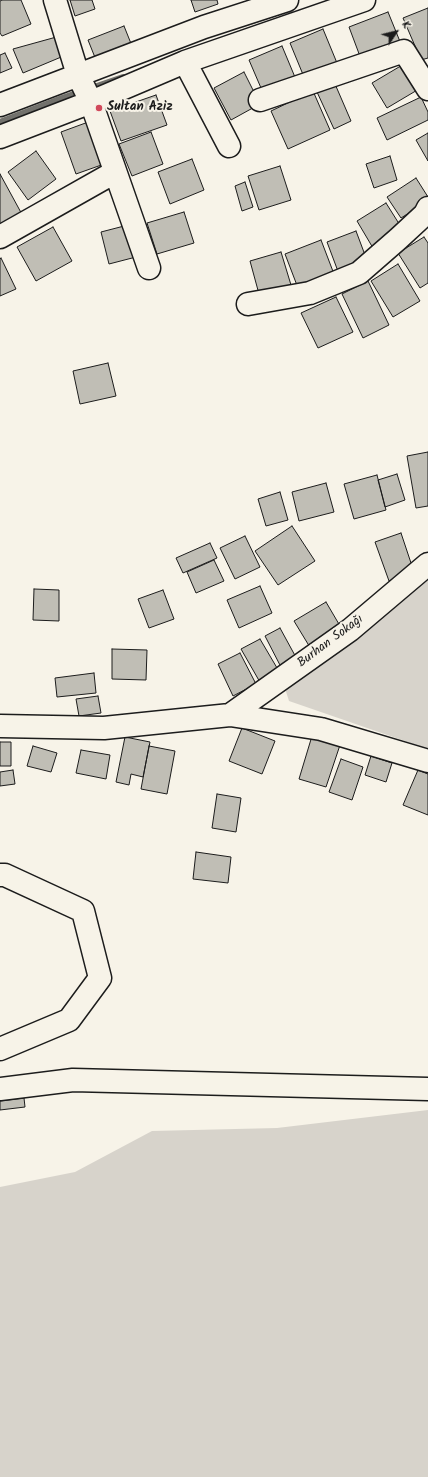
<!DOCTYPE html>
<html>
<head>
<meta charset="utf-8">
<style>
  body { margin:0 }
  #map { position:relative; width:428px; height:1477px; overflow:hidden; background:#f7f3e8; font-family:Kalam,sans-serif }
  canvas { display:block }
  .north { position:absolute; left:376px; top:12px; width:40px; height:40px; -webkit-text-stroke:3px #f7f3e8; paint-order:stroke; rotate:55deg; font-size:11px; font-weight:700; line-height:16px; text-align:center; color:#1c1c1c }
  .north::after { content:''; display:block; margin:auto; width:14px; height:18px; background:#1c1c1c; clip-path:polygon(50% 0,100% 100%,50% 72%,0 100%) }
</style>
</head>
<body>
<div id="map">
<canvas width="428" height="1477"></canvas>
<div class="north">K</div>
</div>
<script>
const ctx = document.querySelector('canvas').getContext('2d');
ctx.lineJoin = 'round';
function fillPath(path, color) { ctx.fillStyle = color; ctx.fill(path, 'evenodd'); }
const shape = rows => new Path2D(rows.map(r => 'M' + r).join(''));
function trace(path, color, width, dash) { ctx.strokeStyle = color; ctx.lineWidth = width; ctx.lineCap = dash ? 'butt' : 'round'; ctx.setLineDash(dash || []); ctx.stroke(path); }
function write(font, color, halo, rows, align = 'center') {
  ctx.font = font + ' Kalam,sans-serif'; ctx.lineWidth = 4; ctx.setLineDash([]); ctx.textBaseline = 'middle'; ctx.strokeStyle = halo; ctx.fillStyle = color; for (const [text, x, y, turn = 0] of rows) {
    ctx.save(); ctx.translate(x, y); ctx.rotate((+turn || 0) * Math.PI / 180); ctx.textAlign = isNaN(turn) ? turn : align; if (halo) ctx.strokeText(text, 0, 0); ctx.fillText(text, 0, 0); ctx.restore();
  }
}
const green = shape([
  [428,564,428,749,289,701,282,679],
  [428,1110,428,1477,0,1477,0,1187,75,1172,152,1131,277,1128]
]);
const stream = shape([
  [0,122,62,98,123,77]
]);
const building = shape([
  [2,0,21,0,31,24,2,36,0,33,0,1,2,0],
  [70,0,92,0,95,9,75,16,70,0],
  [191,0,217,0,218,4,195,12,191,0],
  [428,8,428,58,421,60,403,18,428,8],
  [388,12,401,44,361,59,349,27,388,12],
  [124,26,132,46,96,60,88,40,124,26],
  [323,29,337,63,304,77,290,43,323,29],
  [60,36,66,55,23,73,13,49,60,36],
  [282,46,297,82,264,95,249,60,282,46],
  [5,53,12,68,0,73,0,55,5,53],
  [404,64,419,89,387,108,372,83,404,64],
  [244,72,260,104,231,120,214,88,244,72],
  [335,84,351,121,334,129,317,92,335,84],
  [313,91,330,130,288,149,271,111,313,91],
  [156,95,167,125,121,141,110,111,156,95],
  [421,97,428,112,428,120,387,140,377,118,421,97],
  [91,121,107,163,76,174,61,132,91,121],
  [151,132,163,164,132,176,119,144,151,132],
  [428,133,428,161,416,140,428,133],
  [36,151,56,179,28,200,8,172,36,151],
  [390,156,397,180,374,188,366,164,390,156],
  [192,159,204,190,170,204,158,172,192,159],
  [280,166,291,200,259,210,248,176,280,166],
  [0,174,24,218,0,231,0,174],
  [416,178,428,197,428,201,401,218,387,197,416,178],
  [245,182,253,207,242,211,235,186,245,182],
  [386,203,403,230,373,248,357,221,386,203],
  [184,212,194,243,157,254,147,223,184,212],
  [128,225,136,257,109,264,101,232,128,225],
  [53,227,72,261,36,281,17,247,53,227],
  [356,231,368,263,339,274,327,242,356,231],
  [424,237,428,243,428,283,420,288,398,253,424,237],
  [321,240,334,274,298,288,285,254,321,240],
  [281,252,291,285,259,294,250,261,281,252],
  [1,258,16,289,0,296,0,259,1,258],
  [398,264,420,301,393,317,371,281,398,264],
  [368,281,389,325,363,338,342,294,368,281],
  [336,297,353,332,318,348,301,313,336,297],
  [108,363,116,396,80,404,73,371,108,363],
  [428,452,428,506,416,508,407,456,428,452],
  [397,474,405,500,385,507,378,480,397,474],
  [377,475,386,510,354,519,344,484,377,475],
  [326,483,334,512,299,521,292,492,326,483],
  [280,492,288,520,266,526,258,499,280,492],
  [292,526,315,561,278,585,255,551,292,526],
  [401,533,414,572,389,581,375,542,401,533],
  [245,536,260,567,235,579,220,548,245,536],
  [210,543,217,558,183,573,176,558,210,543],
  [214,560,224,581,196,593,187,572,214,560],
  [260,586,272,613,239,628,227,600,260,586],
  [34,589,59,590,59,621,33,620,34,589],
  [163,590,174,619,149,628,138,599,163,590],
  [326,602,343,631,311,649,294,621,326,602],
  [280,628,298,661,282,669,265,636,280,628],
  [260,639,280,673,261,684,241,649,260,639],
  [112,649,147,650,146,680,112,679,112,649],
  [240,653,256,684,233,696,218,664,240,653],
  [94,673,96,693,57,697,55,678,94,673],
  [98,696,101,713,79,716,76,699,98,696],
  [242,728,275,741,262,774,229,761,242,728],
  [312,736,340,745,326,787,299,779,312,736],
  [125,737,150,742,143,777,131,774,129,785,116,782,125,737],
  [0,742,11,742,11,766,0,766,0,742],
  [33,746,57,753,51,772,27,766,33,746],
  [149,746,175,751,167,794,141,789,149,746],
  [81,750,110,755,106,779,76,773,81,750],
  [371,756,392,763,386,782,365,775,371,756],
  [341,759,363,767,352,800,329,792,341,759],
  [13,770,15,784,0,786,0,772,13,770],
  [418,770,428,774,428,815,403,805,418,770],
  [217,794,241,798,236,832,212,828,217,794],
  [196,852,231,857,228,883,193,879,196,852],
  [24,1098,25,1107,0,1110,0,1101,24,1098]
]);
const minor = shape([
  [55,0,78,75,91,102,149,268],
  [185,62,229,146],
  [260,100,404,51,428,89],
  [0,105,204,27,287,0],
  [0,137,91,102,185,62,364,0],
  [0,237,115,172],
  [248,304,310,293,359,273,398,239,425,214,428,208],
  [230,715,350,630,428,564],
  [0,726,104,728,230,715,321,729,428,761],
  [0,875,5,875,83,911,100,978,69,1020,0,1049],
  [0,1089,73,1080,428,1089]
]);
const markers = [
  [99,108,4,"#d1495b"]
];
const poiNames = [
  ["Sultan Aziz",107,108]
];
const streetNames = [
  ["Burhan Sokağı",331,642,-37]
];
fillPath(green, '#d7d3cb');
trace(stream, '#72716c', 6);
fillPath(building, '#c0beb5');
trace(building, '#1c1c1c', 1);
trace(minor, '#1c1c1c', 25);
trace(minor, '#f7f3e8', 22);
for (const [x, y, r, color] of markers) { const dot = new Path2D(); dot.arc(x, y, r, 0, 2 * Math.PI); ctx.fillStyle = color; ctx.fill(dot); trace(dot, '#f7f3e8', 1.5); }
write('bold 13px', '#1c1c1c', '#f7f3e8', poiNames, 'left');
write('13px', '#1c1c1c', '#f7f3e8', streetNames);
</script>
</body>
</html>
